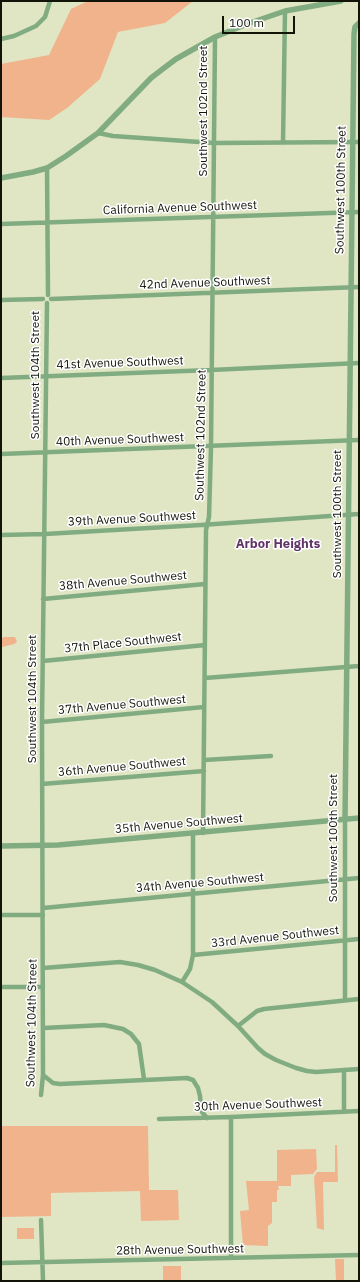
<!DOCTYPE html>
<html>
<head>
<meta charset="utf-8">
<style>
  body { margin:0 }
  #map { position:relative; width:360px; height:1282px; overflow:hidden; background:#e0e5c4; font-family:"IBM Plex Sans",sans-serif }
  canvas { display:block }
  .frame { position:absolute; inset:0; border:2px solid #121408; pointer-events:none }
  .scale { position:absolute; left:222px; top:16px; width:73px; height:18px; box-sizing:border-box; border:2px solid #121408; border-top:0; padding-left:5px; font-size:12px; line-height:14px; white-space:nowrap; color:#121408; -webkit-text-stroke:3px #fff; paint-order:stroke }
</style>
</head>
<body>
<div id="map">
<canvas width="360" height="1282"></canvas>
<div class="frame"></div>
<div class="scale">100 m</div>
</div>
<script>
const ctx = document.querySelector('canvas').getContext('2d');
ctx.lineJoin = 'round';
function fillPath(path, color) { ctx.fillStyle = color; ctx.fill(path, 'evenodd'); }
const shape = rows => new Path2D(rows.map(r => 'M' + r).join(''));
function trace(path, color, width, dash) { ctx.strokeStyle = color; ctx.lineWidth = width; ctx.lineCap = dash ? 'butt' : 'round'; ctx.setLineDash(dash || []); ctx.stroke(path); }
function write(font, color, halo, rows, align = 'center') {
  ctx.font = font + ' "IBM Plex Sans",sans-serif'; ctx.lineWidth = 3; ctx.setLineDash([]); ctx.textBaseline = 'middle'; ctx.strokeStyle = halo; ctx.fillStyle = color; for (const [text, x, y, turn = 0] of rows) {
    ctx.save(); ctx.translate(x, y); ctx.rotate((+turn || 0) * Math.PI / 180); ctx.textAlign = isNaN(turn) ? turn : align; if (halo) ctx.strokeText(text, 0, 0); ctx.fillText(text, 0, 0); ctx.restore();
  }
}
const green = shape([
  [88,1,193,1,165,23,118,32,100,79,67,108,49,120,1,117,1,64,49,55,71,9],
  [4,637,15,637,17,642,14,644,2,647,1,639],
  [1,1126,148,1126,149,1190,178,1190,179,1220,141,1221,140,1191,51,1193,51,1216,1,1217],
  [335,1145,337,1145,338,1182,323,1182,324,1230,317,1228,314,1177,317,1172,335,1172],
  [316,1149,317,1169,313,1174,291,1175,291,1186,278,1186,279,1190,277,1190,277,1202,272,1202,272,1223,268,1226,268,1246,243,1245,240,1211,249,1210,246,1181,277,1181,277,1150],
  [17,1228,34,1228,34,1239,17,1239],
  [335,1259,344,1259,344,1281,336,1281],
  [181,1266,181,1281,163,1281,163,1266]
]);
const minor = shape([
  [1,39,14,36,36,26,45,17,50,1],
  [98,133,113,136,214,143,359,142],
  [283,143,285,11],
  [47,168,48,295],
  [1,224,359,212],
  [51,299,359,287],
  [1,300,43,299],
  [1,378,211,370,359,363],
  [1,454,359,440],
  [1,535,45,534,201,525,359,514],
  [43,599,205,584],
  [43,661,205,645],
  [205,678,359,666],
  [42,722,204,707],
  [204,760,271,756],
  [42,784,204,771],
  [345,819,345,1000],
  [203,833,206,530,209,517,211,447,215,37],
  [43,908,359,878],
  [1,915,43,915],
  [193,955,359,939],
  [43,968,120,962,138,965,155,970,182,982,212,1002,238,1026,258,1048,265,1054,276,1060,296,1068,307,1071,316,1072,359,1069],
  [182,982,190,969,193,955,193,834],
  [1,987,43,987],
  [238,1026,257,1011,264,1009,359,999],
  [43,1028,104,1025,123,1029,131,1034,139,1044,144,1079],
  [43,1075,53,1083,60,1084,187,1078,193,1080,198,1088,200,1096,201,1109,202,1112,207,1118],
  [41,1095,43,1075,42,722,47,303],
  [344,1112,344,1070],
  [159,1119,231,1117,359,1111],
  [41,1220,43,1281],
  [231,1258,231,1117],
  [1,1263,359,1255]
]);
const tertiary = shape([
  [1,178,33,172,47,168,66,156,98,133,151,78,164,68,176,59,215,37,247,24,285,11,341,1],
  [345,819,354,34,355,27,359,23],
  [1,846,58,845,359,818]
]);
const streetNames = [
  ["Southwest 102nd Street",204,111,-90],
  ["Southwest 100th Street",341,190,-89],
  ["California Avenue Southwest",180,208,-2],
  ["42nd Avenue Southwest",205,283,-2],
  ["41st Avenue Southwest",120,363,-2],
  ["Southwest 104th Street",36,375,-90],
  ["Southwest 102nd Street",201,435,-89],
  ["40th Avenue Southwest",120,440,-2],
  ["Southwest 100th Street",338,514,-90],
  ["39th Avenue Southwest",132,519,-3],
  ["38th Avenue Southwest",123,581,-5],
  ["37th Place Southwest",123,643,-6],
  ["Southwest 104th Street",33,699,-90],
  ["37th Avenue Southwest",122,705,-5],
  ["36th Avenue Southwest",122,767,-5],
  ["35th Avenue Southwest",179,824,-5],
  ["Southwest 100th Street",334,838,-90],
  ["34th Avenue Southwest",200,883,-5],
  ["33rd Avenue Southwest",275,937,-6],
  ["Southwest 104th Street",32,1023,-89],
  ["30th Avenue Southwest",258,1105,-2],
  ["28th Avenue Southwest",180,1250,-1]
];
const neighbourhoodNames = [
  ["Arbor Heights",278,544]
];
fillPath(green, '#f1b38b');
trace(minor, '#81ac82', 4.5);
trace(tertiary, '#81ac82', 5.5);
write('12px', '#121408', '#fff', streetNames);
write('bold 13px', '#613468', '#fff', neighbourhoodNames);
</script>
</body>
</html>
